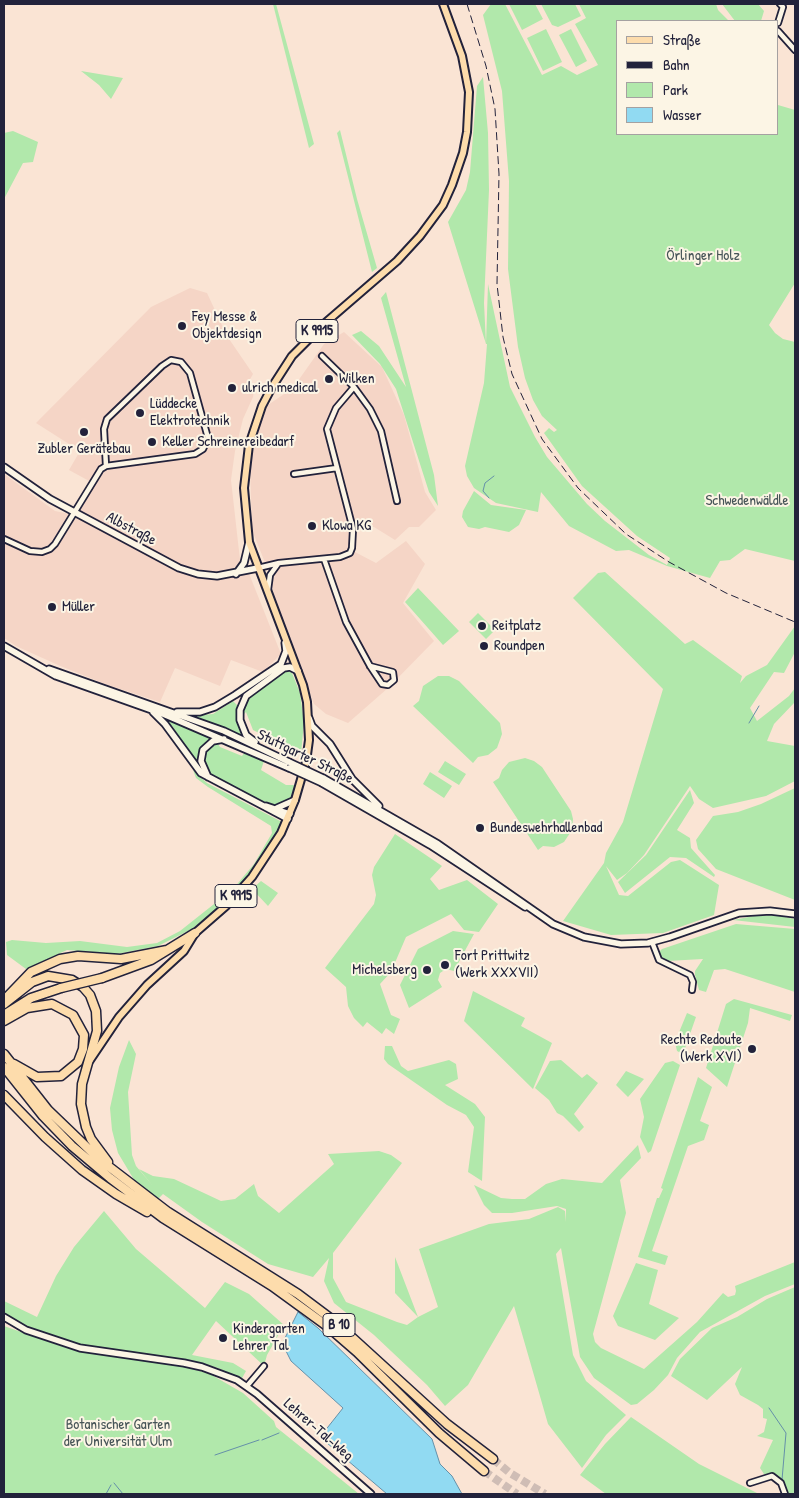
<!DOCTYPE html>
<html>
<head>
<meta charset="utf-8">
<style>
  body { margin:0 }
  #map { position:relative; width:799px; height:1498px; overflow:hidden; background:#fae4d4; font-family:"Patrick Hand",sans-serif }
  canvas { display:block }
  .frame { position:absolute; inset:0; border:5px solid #22223b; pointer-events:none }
  .legend { position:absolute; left:616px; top:20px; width:162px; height:115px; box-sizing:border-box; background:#fcf5e5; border:1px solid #a5a1a1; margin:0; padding:6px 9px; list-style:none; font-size:15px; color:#22223b }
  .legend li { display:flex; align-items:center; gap:10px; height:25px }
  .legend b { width:25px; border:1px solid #a5a1a1 }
</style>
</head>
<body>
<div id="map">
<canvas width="799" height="1498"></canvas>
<div class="frame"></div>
<ul class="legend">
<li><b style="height:6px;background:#fddcac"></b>Straße</li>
<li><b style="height:6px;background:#22223b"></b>Bahn</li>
<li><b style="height:14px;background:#b1e8ab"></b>Park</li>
<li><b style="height:14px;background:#91daf2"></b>Wasser</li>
</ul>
</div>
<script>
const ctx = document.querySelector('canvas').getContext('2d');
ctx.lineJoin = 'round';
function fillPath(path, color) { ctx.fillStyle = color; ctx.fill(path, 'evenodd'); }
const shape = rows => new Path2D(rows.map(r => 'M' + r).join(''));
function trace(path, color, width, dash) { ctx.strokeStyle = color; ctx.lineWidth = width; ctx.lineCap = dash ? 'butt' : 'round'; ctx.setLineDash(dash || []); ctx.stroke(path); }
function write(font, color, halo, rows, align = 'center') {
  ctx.font = font + ' "Patrick Hand",sans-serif'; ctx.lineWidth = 4; ctx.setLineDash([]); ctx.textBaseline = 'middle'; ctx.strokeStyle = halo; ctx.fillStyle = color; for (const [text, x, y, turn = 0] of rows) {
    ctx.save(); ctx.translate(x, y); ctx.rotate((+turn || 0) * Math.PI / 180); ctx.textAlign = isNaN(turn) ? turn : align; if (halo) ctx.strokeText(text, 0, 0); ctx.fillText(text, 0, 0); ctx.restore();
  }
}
const built = shape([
  [190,288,207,293,227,336,253,374,249,381,254,390,253,397,243,419,235,451,231,480,240,560,236,573,248,571,281,654,263,672,231,660,220,686,175,668,160,702,105,684,58,665,16,646,4,638,4,474,55,511,80,516,73,512,91,482,69,470,80,451,36,423,151,307],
  [344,332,382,367,404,415,425,492,436,510,419,527,409,527,395,540,374,527,357,529,353,551,376,563,406,541,425,564,403,603,434,641,388,688,348,723,326,714,314,704,275,601,270,575,252,530,250,464,265,407,293,388,324,344]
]);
const green = shape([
  [273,4,276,4,314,144,309,148],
  [491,4,505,4,542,75,561,66,577,75,598,65,575,24,586,18,579,4,716,4,718,10,729,21,618,21,618,134,778,134,778,105,795,110,795,283,769,325,775,333,783,339,795,342,795,561,745,549,730,560,720,561,710,578,667,566,629,550,616,551,569,526,541,492,538,512,496,503,474,488,467,476,465,466,484,383,487,344,486,344,448,222,466,190,470,172,477,86,483,77,488,133,489,190,484,303,486,344,488,284,510,387,535,437,547,457,587,504,605,521,649,555,667,565,670,558,637,536,582,486,544,433,549,428,554,432,557,430,542,416,533,400,525,378,518,347,508,269,509,181,502,91,483,15],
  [509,4,535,4,543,19,522,30],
  [541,4,575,4,581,16,558,27,552,25],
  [722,4,758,4,764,11,761,21,735,21],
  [546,29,562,62,543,71,527,38],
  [571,29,587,61,576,67,559,35],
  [81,71,123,78,111,99,99,85],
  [340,130,357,199,377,268,372,272,337,133],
  [13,131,38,142,33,162,23,163,4,199,4,133],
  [386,292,434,475,438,506,429,492,396,389,380,364,352,335,361,331,379,346,406,387,381,298],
  [474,491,491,505,526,510,519,525,509,532,485,527,479,529,468,527,462,517,463,511],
  [605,572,685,644,693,640,742,676,740,683,746,676,767,665,795,626,795,652,784,673,774,672,750,708,757,721,789,696,795,688,795,702,774,724,767,741,795,746,795,781,766,796,713,808,699,799,690,786,644,855,627,873,617,880,606,866,619,895,628,896,671,862,680,860,719,885,714,915,663,933,611,935,563,921,604,863,606,853,623,822,663,689,573,598,598,573],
  [418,588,459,631,443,645,405,602],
  [478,613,495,630,486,639,469,622],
  [286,670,292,673,300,693,304,722,301,754,253,730,246,712,243,715,245,737,189,716,213,714,233,701,238,706,252,692],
  [438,676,449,676,459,681,500,723,502,734,497,748,488,755,478,757,473,763,413,706,419,701,423,686],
  [164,718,214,737,220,747,242,756,245,752,264,761,261,770,286,785,295,785,291,797,280,805,268,805,212,777,195,763,173,727],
  [525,758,534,761,542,767,571,811,573,819,572,830,564,842,554,847,543,846,538,850,493,782,499,778,502,770,509,762],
  [445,761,466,774,459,785,438,772],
  [193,770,207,783,282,822,258,864,233,895,192,929,158,946,117,954,67,950,26,969,7,955,6,942,12,940,46,943,80,941,127,947,157,943,180,931,233,889,254,864,272,833,271,826,208,787,196,778],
  [430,772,452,786,444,798,423,784],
  [795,788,795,900,716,869,698,849,696,840,713,816,738,812,761,804],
  [690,790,694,803,677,830,690,838,691,848,715,875,714,877,686,858,670,857,625,893,618,882,646,855],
  [395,834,442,866,430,879,439,890,467,880,498,904,479,932,464,930,451,914,406,937,391,972,380,984,391,1015,400,1019,394,1034,386,1028,382,1034,367,1022,363,1027,354,1018,348,1006,346,987,325,968,374,904,376,895,372,875,374,867],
  [261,881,278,893,268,906,252,889],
  [754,916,775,915,795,919,795,927,733,920],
  [736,924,795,929,795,992,725,969,714,970,706,992,699,990,695,975,695,971,703,959,667,961,660,956,659,952,662,949],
  [453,931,474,934,454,971,446,969,440,973,438,980,442,987,409,1008,400,985,418,949],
  [473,991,525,1018,521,1026,552,1043,533,1089,464,1021],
  [734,999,792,1015,790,1021,750,1008,748,1023,727,1087,706,1068,726,1004],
  [687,1013,696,1017,683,1054,677,1051,675,1042],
  [129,1040,136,1054,128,1092,132,1155,136,1166,153,1186,139,1169,153,1176,174,1179,221,1201,235,1199,254,1184,258,1196,279,1213,334,1164,328,1154,379,1151,391,1155,402,1163,333,1253,333,1278,346,1302,397,1322,407,1325,418,1317,395,1293,395,1257,418,1317,438,1307,419,1249,489,1224,529,1219,558,1207,565,1211,566,1222,566,1209,557,1206,512,1213,492,1213,484,1205,474,1185,501,1198,512,1199,525,1199,546,1184,562,1179,602,1183,638,1145,641,1158,620,1180,626,1213,593,1334,595,1342,601,1348,644,1369,697,1322,723,1293,728,1297,735,1295,736,1291,735,1286,795,1262,795,1284,765,1296,700,1332,677,1358,668,1375,654,1390,637,1404,631,1405,594,1378,580,1357,561,1248,556,1254,573,1355,586,1381,626,1415,606,1435,582,1468,548,1424,514,1306,468,1385,445,1406,427,1385,374,1335,334,1303,324,1281,329,1258,313,1277,268,1264,202,1222,163,1194,158,1199,136,1183,118,1153,112,1130,110,1108,119,1067],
  [385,1046,392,1046,401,1066,408,1071,449,1060,456,1064,458,1079,445,1085,475,1104,485,1117,482,1181,468,1172,474,1127,466,1115,447,1105,388,1064,384,1059],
  [561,1060,582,1078,587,1074,598,1083,574,1114,584,1127,579,1132,563,1116,557,1113,549,1100,535,1088,550,1061],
  [673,1061,680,1065,651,1151,648,1153,640,1137,644,1117,640,1099,665,1063],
  [626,1071,644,1079,628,1097,616,1085],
  [698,1077,712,1087,700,1121,709,1125,704,1140,688,1146,652,1251,668,1256,665,1265,638,1257,657,1198,659,1198,663,1189,661,1188],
  [104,1211,136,1249,205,1308,225,1282,249,1294,284,1325,267,1355,264,1366,216,1321,192,1355,233,1363,246,1371,241,1380,218,1368,204,1364,91,1347,61,1340,27,1328,4,1313,4,1301,37,1317,56,1276,74,1247],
  [636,1263,658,1270,649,1304,679,1318,655,1340,618,1326,613,1316],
  [795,1287,795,1494,787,1494,780,1478,772,1474,764,1474,760,1468,773,1440,757,1436,764,1432,767,1419,763,1418,763,1409,758,1405,740,1395,735,1384,742,1367,707,1400,671,1376,680,1359,712,1328,737,1317,767,1299],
  [4,1326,64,1347,180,1365,210,1374,243,1393,274,1421,276,1427,359,1494,4,1494],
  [631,1417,699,1464,759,1494,606,1494,580,1475,605,1444]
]);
const water = shape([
  [298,1312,318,1328,432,1439,440,1464,452,1476,462,1494,387,1494,320,1437,343,1408,291,1361,286,1351,280,1348,298,1312]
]);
const stream = shape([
  [489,498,483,491,485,483,494,476],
  [749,723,759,706],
  [769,1408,786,1433,782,1480],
  [262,1440,279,1433],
  [215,1455,259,1440],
  [114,1483,123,1494],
  [106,1494,111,1485]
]);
const highwayTunnel = shape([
  [493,1459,510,1473,545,1494],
  [484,1471,517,1494]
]);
const street = shape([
  [778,23,783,7,780,4],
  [778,31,795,50],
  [322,356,354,387,370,409,381,431,397,501],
  [294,474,337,468],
  [4,539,30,551,42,552,50,549,55,544,101,469,106,466,195,454,203,449,208,438,190,373,181,362,171,360,162,366,107,419,104,429,106,466],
  [324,559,346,622,370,666,382,684,388,685,394,680,393,672,370,666],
  [258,568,279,563,340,557,350,553,352,548,353,529,327,429,336,408,354,387],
  [268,590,270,575,278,564],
  [652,942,659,960,690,975,693,982,692,990],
  [247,1386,264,1366],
  [750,1483,772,1476,781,1483,785,1494]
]);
const secondary = shape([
  [4,467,50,499,179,568,198,574,217,576,258,568],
  [236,574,244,563,249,542],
  [4,646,56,676,163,714,289,768],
  [49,669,224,731,289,762],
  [153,712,165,724,201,773,288,819],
  [177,712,200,712,215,707,235,695,281,664,286,651,285,643],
  [309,718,312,726,330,744,352,779,379,806],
  [255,742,246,735,240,720,240,710,246,696,284,668,290,667,298,671],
  [208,777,201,761,203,750,213,741,224,739],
  [323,778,438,844,553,924,584,937,621,944,648,943,670,937,739,913,770,911,795,914],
  [322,783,430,845,525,907],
  [266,806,290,814],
  [277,808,295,800],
  [4,1317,26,1330,80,1348,184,1363,202,1367,237,1380,257,1394,371,1494]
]);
const primary = shape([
  [90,1060,119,1017,147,985,184,951,195,933,226,906,252,877,281,833,295,800,306,762,309,740,307,702,303,685,249,542,244,488,249,445,262,406,272,387,292,356,324,324,397,261,420,236,443,205,452,185,463,153,467,132,469,92,462,56,443,4]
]);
const highway = shape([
  [102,978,151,960,195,933],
  [7,997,31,972,60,959,78,956,121,959,167,950],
  [4,1004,32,982,48,976,72,980,83,987,90,995,96,1011,97,1031,82,1084,81,1104,86,1127,91,1139,108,1162],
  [4,1015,31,998,61,988],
  [4,1021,27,1008,52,1004,73,1015,84,1035,83,1049,78,1062,61,1076,37,1077,14,1064],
  [4,1054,48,1110,99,1159,168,1212,298,1294,334,1321,447,1424,493,1459],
  [4,1067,43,1116,72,1146,110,1178,163,1218,272,1286,327,1326,357,1352,439,1433,484,1471],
  [4,1095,45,1137,82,1170,116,1194,147,1212]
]);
const rail = shape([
  [467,4,486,66,495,109,499,174,497,284,503,337,512,374,542,439,578,488,626,534,669,562,726,593,795,622]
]);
const secondaryBridge = shape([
  [289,762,323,778],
  [289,768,322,783]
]);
const highwayBridge = shape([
  [61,988,102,978]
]);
const markers = [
  [182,326,5,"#22223b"],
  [329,379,5,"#22223b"],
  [232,388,5,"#22223b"],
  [140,413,5,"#22223b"],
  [84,432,5,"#22223b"],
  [152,442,5,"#22223b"],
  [312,526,5,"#22223b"],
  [52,607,5,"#22223b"],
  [482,626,5,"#22223b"],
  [484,646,5,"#22223b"],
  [480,828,5,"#22223b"],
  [445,965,5,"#22223b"],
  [427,970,5,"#22223b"],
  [752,1049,5,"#22223b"],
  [223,1338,5,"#22223b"]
];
const shields = [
  [317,331,42],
  [236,896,42],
  [339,1325,32]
];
const shieldNames = [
  ["K 9915",317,331],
  ["K 9915",236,896],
  ["B 10",339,1325]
];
const parkNames = [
  ["Örlinger Holz",703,256],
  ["Schwedenwäldle",747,501],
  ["Botanischer Garten",118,1425],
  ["der Universität Ulm",118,1442]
];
const poiNames = [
  ["Fey Messe &",192,317],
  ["Objektdesign",192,334],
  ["Wilken",339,379],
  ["ulrich medical",242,388],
  ["Lüddecke",150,404],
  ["Elektrotechnik",150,421],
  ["Keller Schreinereibedarf",162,442],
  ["Zubler Gerätebau",84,449,"center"],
  ["Klowa KG",322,526],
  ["Müller",62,607],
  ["Reitplatz",492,626],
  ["Roundpen",494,646],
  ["Bundeswehrhallenbad",490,828],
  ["Fort Prittwitz",455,956],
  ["(Werk XXXVII)",455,973],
  ["Michelsberg",417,970,"right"],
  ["Rechte Redoute",742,1040,"right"],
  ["(Werk XVI)",742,1057,"right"],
  ["Kindergarten",233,1329],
  ["Lehrer Tal",233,1346]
];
const streetNames = [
  ["Albstraße",131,529,28],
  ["Stuttgarter Straße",305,757,26],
  ["Lehrer-Tal-Weg",318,1430,41]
];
fillPath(built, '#f5d5c6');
fillPath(green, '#b1e8ab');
fillPath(water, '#91daf2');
trace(water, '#6590a9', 1);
trace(stream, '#6590a9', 1);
trace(highwayTunnel, '#cfbdb5', 8, [8, 4]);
trace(street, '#22223b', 8);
trace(secondary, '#22223b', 9);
trace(primary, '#22223b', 10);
trace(highway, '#22223b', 11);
trace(street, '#fcf5e5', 4.5);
trace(secondary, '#fcf5e5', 5.5);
trace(primary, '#fddcac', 6);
trace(highway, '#fddcac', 8);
trace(rail, '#22223b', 1, [8, 4]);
trace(secondaryBridge, '#22223b', 9, []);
trace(highwayBridge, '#22223b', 11, []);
trace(secondaryBridge, '#fcf5e5', 5.5);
trace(highwayBridge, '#fddcac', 8);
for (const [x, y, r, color] of markers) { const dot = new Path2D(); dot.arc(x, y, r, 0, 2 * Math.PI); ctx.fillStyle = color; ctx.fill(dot); trace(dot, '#fcf5e5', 2); }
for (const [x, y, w] of shields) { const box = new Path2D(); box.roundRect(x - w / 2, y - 11.5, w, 23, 4); ctx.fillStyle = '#fcf5e5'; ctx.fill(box); trace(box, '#22223b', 1); }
write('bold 14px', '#22223b', null, shieldNames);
write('15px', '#465457', '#fcf5e5', parkNames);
write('15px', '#22223b', '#fcf5e5', poiNames, 'left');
write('15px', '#22223b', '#fcf5e5', streetNames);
</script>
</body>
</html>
